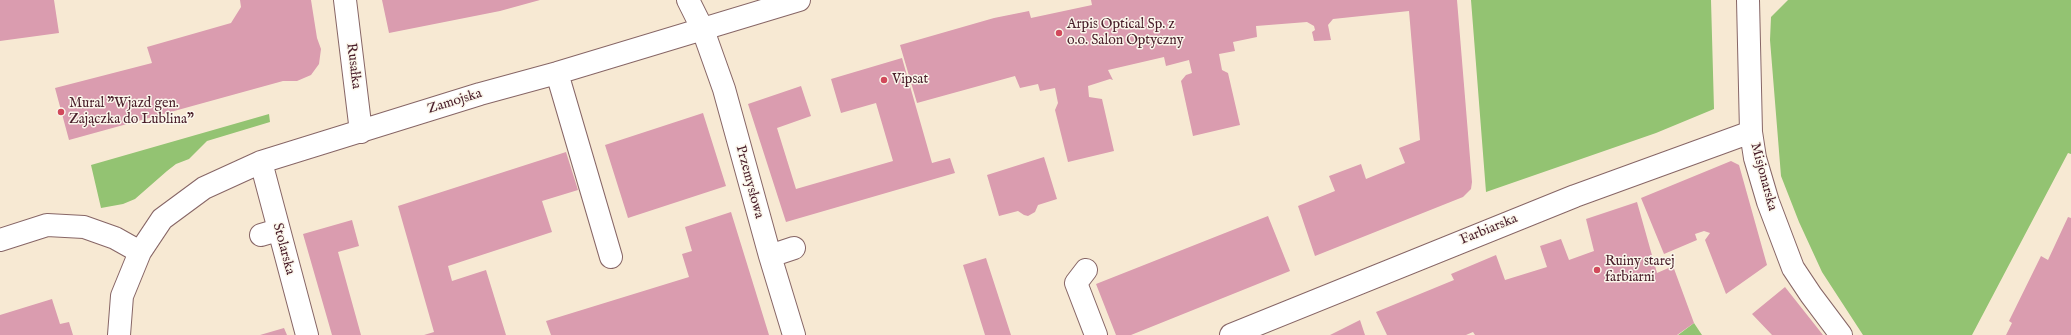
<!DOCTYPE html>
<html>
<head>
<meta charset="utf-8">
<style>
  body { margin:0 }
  canvas { display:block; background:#f7e9d3 }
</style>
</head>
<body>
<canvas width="2071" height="335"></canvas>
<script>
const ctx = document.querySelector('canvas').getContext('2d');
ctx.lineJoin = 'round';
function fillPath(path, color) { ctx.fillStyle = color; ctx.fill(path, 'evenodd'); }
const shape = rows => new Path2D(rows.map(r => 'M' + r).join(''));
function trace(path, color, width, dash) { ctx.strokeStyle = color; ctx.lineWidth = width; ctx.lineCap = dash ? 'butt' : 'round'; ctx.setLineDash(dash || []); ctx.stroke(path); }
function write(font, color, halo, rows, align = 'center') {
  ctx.font = font + ' "IM FELL English",serif'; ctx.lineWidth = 3; ctx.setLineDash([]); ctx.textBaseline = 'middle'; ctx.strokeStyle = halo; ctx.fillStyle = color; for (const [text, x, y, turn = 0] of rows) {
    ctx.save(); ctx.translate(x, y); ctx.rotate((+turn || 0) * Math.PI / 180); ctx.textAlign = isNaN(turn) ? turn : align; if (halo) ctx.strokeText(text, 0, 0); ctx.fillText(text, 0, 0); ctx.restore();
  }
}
const green = shape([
  [1471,0,1711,0,1714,109,1656,133,1486,192],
  [1788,0,2071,0,2071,154,2068,153,1972,335,1863,335,1822,272,1799,222,1781,176,1770,40,1771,17],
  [269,114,270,122,207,141,189,159,176,164,167,171,135,199,123,204,101,208,91,165],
  [1694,323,1702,335,1678,335]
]);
const building = shape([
  [0,0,54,0,59,33,0,41],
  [240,0,311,0,317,38,321,49,319,64,311,75,297,81,283,81,69,140,55,88,152,63,147,47,231,23,241,7],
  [382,0,540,0,500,11,389,33],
  [1091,0,1457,0,1472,182,1471,189,1463,197,1315,256,1298,206,1335,191,1329,176,1361,164,1366,179,1405,163,1399,148,1420,140,1409,11,1333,19,1328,25,1331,40,1314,41,1312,32,1315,30,1314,26,1307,22,1256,26,1257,37,1233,42,1235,51,1219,54,1222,70,1228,73,1240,125,1193,136,1181,81,1186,75,1192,73,1189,60,1166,66,1164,57,1108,70,1113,80,1110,79,1088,86,1089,97,1102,99,1114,151,1068,162,1055,110,1058,103,1055,88,1040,91,1038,84,1020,88,1015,76,917,103,900,45,994,18,1029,11,1031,18,1092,5],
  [902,58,932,163,950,158,955,173,786,222,748,104,801,86,811,116,777,128,796,189,893,161,876,103,841,113,831,79],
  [703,113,726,186,628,218,605,145],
  [566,152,578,190,542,201,552,232,448,266,452,281,486,270,506,335,424,335,434,332,398,206],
  [1044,157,1057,199,1038,205,1035,212,1028,216,1024,215,1018,211,999,216,987,175],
  [1731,161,1739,165,1767,265,1726,294,1705,240,1710,233,1704,231,1695,234,1697,240,1664,254,1641,198],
  [1637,202,1657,273,1673,266,1694,323,1677,335,1475,335,1473,332,1466,335,1387,335,1376,312,1454,280,1451,274,1496,255,1505,280,1547,267,1540,246,1561,239,1569,260,1594,251,1586,219],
  [731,212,769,335,551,335,546,321,689,277,682,254,692,251,685,227],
  [1268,216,1290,271,1131,335,1116,335,1096,284],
  [2068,217,2071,218,2071,335,2006,335,2012,323,2009,321,2041,256,2048,260],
  [352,220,359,246,338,252,361,335,332,335,303,234],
  [986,258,1011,335,985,335,963,265],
  [1785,287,1823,335,1772,335,1752,314],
  [52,299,60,324,69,322,73,335,0,335,0,315],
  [1360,320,1365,335,1330,335],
  [284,328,287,335,260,335]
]);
const minor = shape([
  [345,0,361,132],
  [688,0,703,30,724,89,770,256,794,335],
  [1748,0,1751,132,1755,158,1768,202,1793,268,1811,295,1841,335],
  [557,73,611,257],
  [261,162,307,335],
  [261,235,278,230],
  [0,240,47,225,84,227,115,238,140,252],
  [770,256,794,248],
  [1086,270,1076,283,1096,335],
  [119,335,122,296,140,252,162,219,204,188,261,162,480,94,557,73,799,0],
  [1231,335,1575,196,1751,132]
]);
const markers = [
  [1059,33,4,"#d1495b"],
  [884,80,4,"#d1495b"],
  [61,112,4,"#d1495b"],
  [1597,270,4,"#d1495b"]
];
const poiNames = [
  ["Arpis Optical Sp. z",1067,25],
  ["o.o. Salon Optyczny",1067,41],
  ["Vipsat",892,80],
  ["Mural \"Wjazd gen.",69,104],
  ["Zajączka do Lublina\"",69,120],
  ["Ruiny starej",1605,262],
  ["farbiarni",1605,278]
];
const streetNames = [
  ["Rusałka",353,66,83],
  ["Zamojska",455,102,-17],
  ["Misjonarska",1763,177,75],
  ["Przemysłowa",749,182,75],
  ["Farbiarska",1489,230,-22],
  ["Stolarska",283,249,75]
];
fillPath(green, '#93c372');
fillPath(building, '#da9caf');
trace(minor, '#876666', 24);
trace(minor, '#fff', 22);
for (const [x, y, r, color] of markers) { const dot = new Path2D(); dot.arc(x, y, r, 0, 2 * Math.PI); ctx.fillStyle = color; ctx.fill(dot); trace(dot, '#fbf7ec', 1.5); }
write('14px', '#4a1f2b', '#fbf7ec', poiNames, 'left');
write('14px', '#4a1f2b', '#fbf7ec', streetNames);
</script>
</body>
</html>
